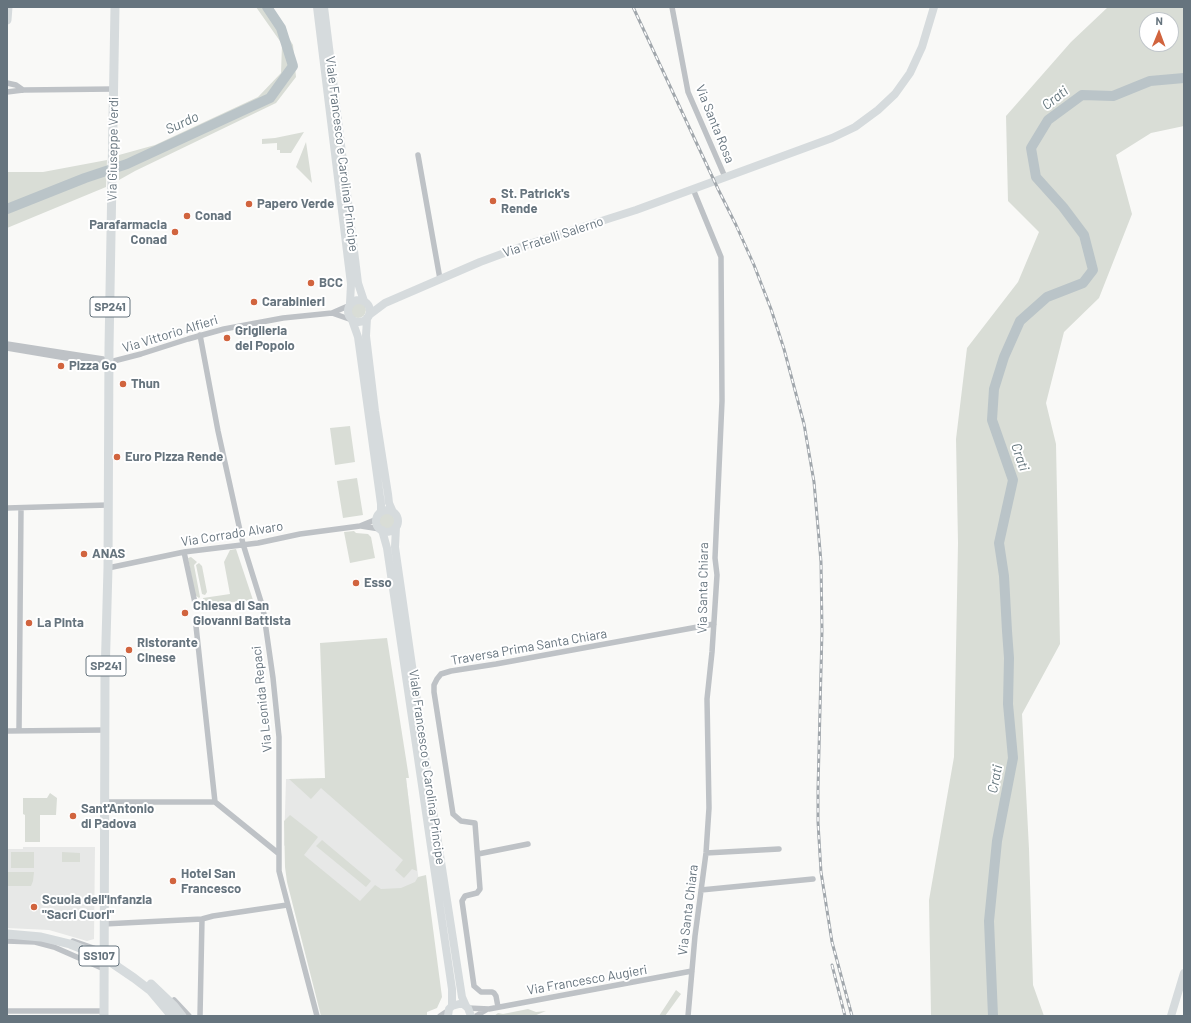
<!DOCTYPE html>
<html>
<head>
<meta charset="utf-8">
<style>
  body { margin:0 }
  #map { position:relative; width:1191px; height:1023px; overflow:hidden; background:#f9f9f7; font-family:Barlow,sans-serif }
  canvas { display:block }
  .frame { position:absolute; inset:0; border:8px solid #66747e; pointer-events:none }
  .north { position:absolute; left:1139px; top:12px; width:40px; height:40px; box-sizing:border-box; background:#fff; border:1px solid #c2c7cb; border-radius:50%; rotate:1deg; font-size:11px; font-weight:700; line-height:16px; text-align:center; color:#66747e }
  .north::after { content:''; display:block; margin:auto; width:14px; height:18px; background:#d1643e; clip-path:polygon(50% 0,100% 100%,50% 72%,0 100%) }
</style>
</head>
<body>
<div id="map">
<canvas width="1191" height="1023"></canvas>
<div class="frame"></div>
<div class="north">N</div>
</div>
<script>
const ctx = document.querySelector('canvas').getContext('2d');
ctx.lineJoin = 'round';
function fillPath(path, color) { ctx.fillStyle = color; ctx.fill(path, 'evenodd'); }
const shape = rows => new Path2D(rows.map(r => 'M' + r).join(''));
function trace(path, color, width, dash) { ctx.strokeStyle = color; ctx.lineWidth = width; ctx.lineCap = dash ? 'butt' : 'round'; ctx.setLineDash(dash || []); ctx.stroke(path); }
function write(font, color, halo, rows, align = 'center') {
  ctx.font = font + ' Barlow,sans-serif'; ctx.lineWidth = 4; ctx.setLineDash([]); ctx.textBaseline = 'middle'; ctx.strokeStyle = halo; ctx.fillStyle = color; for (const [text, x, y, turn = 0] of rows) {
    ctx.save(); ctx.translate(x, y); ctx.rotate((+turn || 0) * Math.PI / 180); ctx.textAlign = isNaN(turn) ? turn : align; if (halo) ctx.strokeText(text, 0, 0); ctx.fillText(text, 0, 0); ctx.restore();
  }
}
const built = shape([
  [406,778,420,891,339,908,284,845,286,779],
  [23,847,95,847,94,939,87,941,49,930,7,928,8,849,23,849]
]);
const green = shape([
  [256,7,270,7,293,45,296,77,276,103,135,171,119,180,119,155,155,145,258,97,281,73,282,44],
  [1108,7,1184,7,1184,126,1151,133,1116,155,1132,214,1099,298,1064,332,1046,403,1056,444,1060,644,1022,714,1029,849,1033,985,1044,1016,930,1016,931,1015,929,900,954,757,958,543,956,439,967,348,1018,282,1039,232,1008,201,1006,116,1071,42],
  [1147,20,1171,20,1171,44,1147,44],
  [304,132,291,153,280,153,280,150,277,150,277,143,262,144,262,139,275,138],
  [306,142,312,183,296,167],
  [107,160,106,187,7,228,7,172,43,172],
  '350 310a8 8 0 1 1 16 0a8 8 0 1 1-16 0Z',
  [350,426,355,462,335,465,330,428],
  [357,478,363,515,343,518,337,481],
  '379 521a8 8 0 1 1 16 0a8 8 0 1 1-16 0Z',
  [354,531,356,533,368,534,371,537,375,558,350,563,344,532],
  [236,549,253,600,204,605,203,598,230,594,224,562,230,550],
  [191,557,197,562,194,565,200,597,199,598,195,595,188,558],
  [199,563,202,566,207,592,205,595,202,594,196,565],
  [387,638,409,778,406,778,417,871,412,869,404,878,395,870,403,860,321,788,311,799,289,779,325,778,320,643],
  [50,793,57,798,56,815,40,815,40,842,25,842,25,815,23,814,23,798,47,798],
  [290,815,318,837,304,855,360,901,375,885,381,889,401,888,415,882,418,877,426,875,442,997,437,1008,427,1012,427,1016,321,1016,287,882,285,867,284,821],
  [322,840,371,881,366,887,316,846],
  [11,852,34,852,34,868,11,868],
  [62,852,80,853,80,862,62,862],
  [8,872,34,872,33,881,31,886,7,886],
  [676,990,681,994,665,1016,659,1016],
  [528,1009,536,1012,546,1011,534,1016,494,1016,498,1013,503,1014]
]);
const river = shape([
  [7,209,85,178,127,164,270,98,293,66,281,28,267,7],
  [993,1016,989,921,997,841,1013,758,1008,704,1009,658,1007,631,1004,576,999,543,1013,480,992,420,994,389,1004,357,1020,321,1047,297,1083,283,1093,270,1084,235,1063,207,1036,177,1031,148,1048,120,1082,95,1113,96,1150,81,1184,78]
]);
const street = shape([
  [672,7,688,92,725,177],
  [7,83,16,85,23,90],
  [7,92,23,90,114,89],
  [418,155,440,279],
  [332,313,352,320],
  [200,335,218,431,243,544,263,608,273,678,279,737,279,871,317,1016],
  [7,344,103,359,109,362],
  [7,348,102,364,141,354,188,339,224,329,283,318,332,313,348,306],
  [7,508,108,505],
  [361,526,380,529],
  [184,552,195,603],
  [108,568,184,552,258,543,300,534,360,526,377,519],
  [196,626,215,802],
  [7,731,105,730],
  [19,731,21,508],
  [105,802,215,802,278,853],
  [706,853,779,849],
  [478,854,528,844],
  [701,890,813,879],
  [104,924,202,919,213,916,287,905],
  [7,941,35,942,54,947,104,969],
  [73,941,105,952],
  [174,1000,189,1016],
  [498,1007,496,996,494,993,492,992,481,992,474,986,462,901,465,896,477,893,480,889,475,823,461,821,453,814,434,692,434,685,437,679,441,674,451,671,496,664,714,624],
  [468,1008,489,1009,692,971],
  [7,1011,104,1011],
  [200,1016,202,919],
  [440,1016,449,1010],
  [476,1016,486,1010],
  [688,1016,695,936,706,853,709,808,707,699,712,652,717,575,715,558,722,401,721,257,693,189]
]);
const secondary = shape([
  [317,7,351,284,350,303],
  [324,7,358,283,364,301],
  '348 311a11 11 0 1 1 22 0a11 11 0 1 1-22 0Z',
  [369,315,385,303,480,262,526,245,636,210,832,138,855,127,878,110,895,94,910,73,922,47,934,7],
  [367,318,366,336,375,411,388,494,389,503,393,512],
  [352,320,358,337,381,504,381,512],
  '376 521a11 11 0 1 1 22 0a11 11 0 1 1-22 0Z',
  [396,527,395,547,429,784,462,997,466,1006],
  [382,530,387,548,452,989,452,1006],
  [448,1016,449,1009,452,1006,459,1004,463,1004,468,1008,471,1016],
  [1171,1016,1184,973]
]);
const primary = shape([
  [7,20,8,7],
  [7,934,41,937,70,944,93,953,112,963,134,978,151,991,172,1016],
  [151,984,174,1006,182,1016],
  [104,1016,105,677,108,568,109,348,115,7]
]);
const rail = shape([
  [633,7,718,189,736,225,754,265,771,309,784,349,804,424,814,482,821,562,822,631,818,789,818,822,821,872,832,942,852,1016],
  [832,965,845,1016]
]);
const markers = [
  [493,201,4,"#d1643e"],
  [249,204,4,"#d1643e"],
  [187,216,4,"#d1643e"],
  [175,232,4,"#d1643e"],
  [311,283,4,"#d1643e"],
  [254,302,4,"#d1643e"],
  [227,338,4,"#d1643e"],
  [61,366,4,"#d1643e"],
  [123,384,4,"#d1643e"],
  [117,457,4,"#d1643e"],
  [84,554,4,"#d1643e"],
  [356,583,4,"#d1643e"],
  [185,613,4,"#d1643e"],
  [29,623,4,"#d1643e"],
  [129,650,4,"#d1643e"],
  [73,816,4,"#d1643e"],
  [173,881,4,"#d1643e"],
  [34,907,4,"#d1643e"]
];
const shields = [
  [110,307,40],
  [106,666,40],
  [99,956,40]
];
const shieldNames = [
  ["SP241",110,307],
  ["SP241",106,666],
  ["SS107",99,956]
];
const streetNames = [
  ["Via Santa Rosa",715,124,68],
  ["Via Giuseppe Verdi",113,149,-89],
  ["Viale Francesco e Carolina Principe",342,154,83],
  ["Via Fratelli Salerno",553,237,-18],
  ["Via Vittorio Alfieri",170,334,-17],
  ["Via Corrado Alvaro",232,534,-9],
  ["Via Santa Chiara",703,588,-89],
  ["Traversa Prima Santa Chiara",529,647,-10],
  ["Via Leonida Repaci",262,699,-96],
  ["Viale Francesco e Carolina Principe",427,767,82],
  ["Via Santa Chiara",688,910,-83],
  ["Via Francesco Augieri",587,980,-10]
];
const poiNames = [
  ["St. Patrick's",501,194],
  ["Rende",501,209],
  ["Papero Verde",257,204],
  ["Conad",195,216],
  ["Parafarmacia",167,225,"right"],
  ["Conad",167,240,"right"],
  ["BCC",319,283],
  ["Carabinieri",262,302],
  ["Griglieria",235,331],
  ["del Popolo",235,346],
  ["Pizza Go",69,366],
  ["Thun",131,384],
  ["Euro Pizza Rende",125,457],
  ["ANAS",92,554],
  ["Esso",364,583],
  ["Chiesa di San",193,606],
  ["Giovanni Battista",193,621],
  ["La Pinta",37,623],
  ["Ristorante",137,643],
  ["Cinese",137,658],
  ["Sant'Antonio",81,809],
  ["di Padova",81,824],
  ["Hotel San",181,874],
  ["Francesco",181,889],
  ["Scuola dell'infanzia",42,900],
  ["\"Sacri Cuori\"",42,915]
];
const waterNames = [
  ["Crati",1055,98,-38],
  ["Surdo",182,123,-25],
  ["Crati",1020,457,71],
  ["Crati",995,779,-79]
];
fillPath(built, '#e7e8e7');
fillPath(green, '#d9ddd6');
trace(river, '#bac4c8', 10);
trace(street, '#bec2c6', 5.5);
trace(secondary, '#d6dbdd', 8);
trace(primary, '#d6dbdd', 9);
trace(rail, '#a1a7ac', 3);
trace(rail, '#fff', 1.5, [4.5]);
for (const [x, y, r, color] of markers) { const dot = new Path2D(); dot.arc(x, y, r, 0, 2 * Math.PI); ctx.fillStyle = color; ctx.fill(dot); trace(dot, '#fff', 1.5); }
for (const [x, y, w] of shields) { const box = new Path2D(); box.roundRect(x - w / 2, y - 10, w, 20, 3); ctx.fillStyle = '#fff'; ctx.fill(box); trace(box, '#66747e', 1); }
write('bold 12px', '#66747e', null, shieldNames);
write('13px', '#66747e', '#fff', streetNames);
write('bold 13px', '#66747e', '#fff', poiNames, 'left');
write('italic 14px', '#67787f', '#fff', waterNames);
</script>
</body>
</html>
